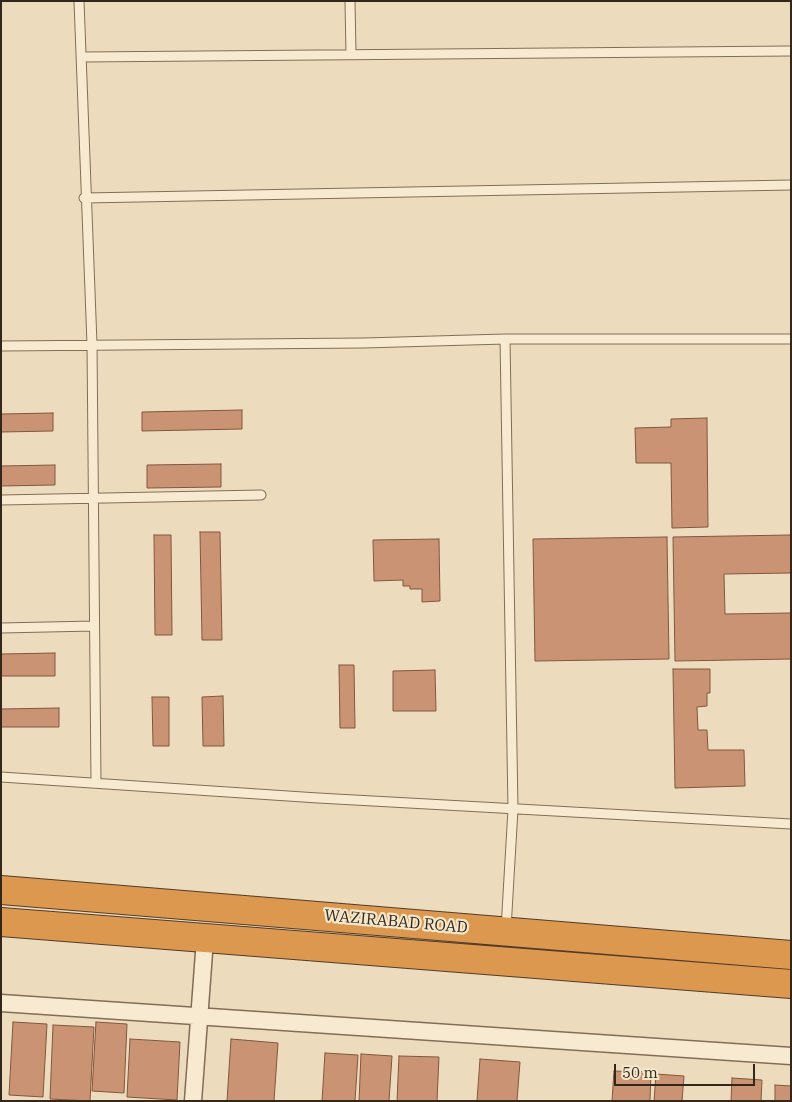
<!DOCTYPE html>
<html>
<head>
<meta charset="utf-8">
<style>
  body { margin:0 }
  #map { position:relative; width:792px; height:1102px; overflow:hidden; background:#ecdcbd; font-family:"IBM Plex Serif",serif }
  canvas { display:block }
  .frame { position:absolute; inset:0; border:2px solid #33261b; pointer-events:none }
  .scale { position:absolute; left:614px; top:1064px; width:141px; height:22px; box-sizing:border-box; border:2px solid #33261b; border-top:0; padding-left:6px; font-size:15px; line-height:18px; white-space:nowrap; color:#33261b; -webkit-text-stroke:4px #f4e7cc; paint-order:stroke }
</style>
</head>
<body>
<div id="map">
<canvas width="792" height="1102"></canvas>
<div class="frame"></div>
<div class="scale">50 m</div>
</div>
<script>
const ctx = document.querySelector('canvas').getContext('2d');
ctx.lineJoin = 'round';
function fillPath(path, color) { ctx.fillStyle = color; ctx.fill(path, 'evenodd'); }
const shape = rows => new Path2D(rows.map(r => 'M' + r).join(''));
function trace(path, color, width, dash) { ctx.strokeStyle = color; ctx.lineWidth = width; ctx.lineCap = dash ? 'butt' : 'round'; ctx.setLineDash(dash || []); ctx.stroke(path); }
function write(font, color, halo, rows, align = 'center') {
  ctx.font = font + ' "IBM Plex Serif",serif'; ctx.lineWidth = 4.5; ctx.setLineDash([]); ctx.textBaseline = 'middle'; ctx.strokeStyle = halo; ctx.fillStyle = color; for (const [text, x, y, turn = 0] of rows) {
    ctx.save(); ctx.translate(x, y); ctx.rotate((+turn || 0) * Math.PI / 180); ctx.textAlign = isNaN(turn) ? turn : align; if (halo) ctx.strokeText(text, 0, 0); ctx.fillText(text, 0, 0); ctx.restore();
  }
}
const building = shape([
  [242,410,242,429,142,431,142,412,242,410],
  [53,413,53,431,1,432,1,414,53,413],
  [707,418,708,527,672,528,671,463,636,463,635,428,671,427,671,419,707,418],
  [221,464,221,487,147,488,147,465,221,464],
  [55,465,55,485,1,486,1,466,55,465],
  [200,532,220,532,222,640,202,640,200,532],
  [154,535,171,535,172,635,155,635,154,535],
  [791,535,791,573,724,574,725,614,791,613,791,659,675,661,673,537,791,535],
  [667,537,669,659,535,661,533,539,667,537],
  [439,539,440,601,422,602,422,589,410,589,410,586,403,586,403,580,374,581,373,540,439,539],
  [55,653,55,676,1,676,1,654,55,653],
  [339,665,354,665,355,728,340,728,339,665],
  [673,669,710,669,710,693,707,693,707,706,697,707,698,730,707,730,708,750,744,750,745,786,675,788,673,669],
  [435,670,436,711,393,711,393,671,435,670],
  [223,696,224,746,203,746,202,697,223,696],
  [152,697,169,697,169,746,153,746,152,697],
  [59,708,59,727,1,727,1,709,59,708],
  [13,1022,47,1024,43,1097,9,1095,13,1022],
  [96,1022,127,1024,124,1093,92,1091,96,1022],
  [53,1025,94,1027,90,1101,50,1099,53,1025],
  [130,1039,180,1042,177,1100,127,1097,130,1039],
  [231,1039,278,1043,274,1101,227,1101,231,1039],
  [325,1053,358,1055,355,1101,322,1101,325,1053],
  [361,1054,392,1056,389,1101,359,1101,361,1054],
  [399,1056,439,1057,437,1101,397,1101,399,1056],
  [480,1059,520,1062,517,1101,477,1101,480,1059],
  [614,1071,651,1072,650,1101,612,1101,614,1071],
  [656,1074,684,1076,682,1101,654,1101,656,1074],
  [732,1078,762,1080,761,1101,731,1101,732,1078],
  [775,1085,791,1086,791,1101,775,1101,775,1085]
]);
const lane = shape([
  [79,1,92,344,96,783],
  [350,1,351,53],
  [83,57,791,51],
  [84,198,791,185],
  [505,339,513,809,506,929],
  [1,346,364,343,505,339,791,339],
  [1,500,261,495],
  [1,628,94,626],
  [1,777,318,798,791,824]
]);
const street = shape([
  [1,1003,791,1056],
  [193,1101,205,939]
]);
const highway = shape([
  [1,890,791,955],
  [1,922,791,984]
]);
const streetNames = [
  ["WAZIRABAD ROAD",396,922,5]
];
fillPath(building, '#ca9474');
trace(building, '#82563d', 1);
trace(lane, '#836d57', 11);
trace(street, '#836d57', 19);
trace(highway, '#513b2b', 30);
trace(lane, '#f8ead0', 9);
trace(street, '#f8ead0', 16);
trace(highway, '#dc984e', 28);
write('16px', '#33261b', '#f4e7cc', streetNames);
</script>
</body>
</html>
